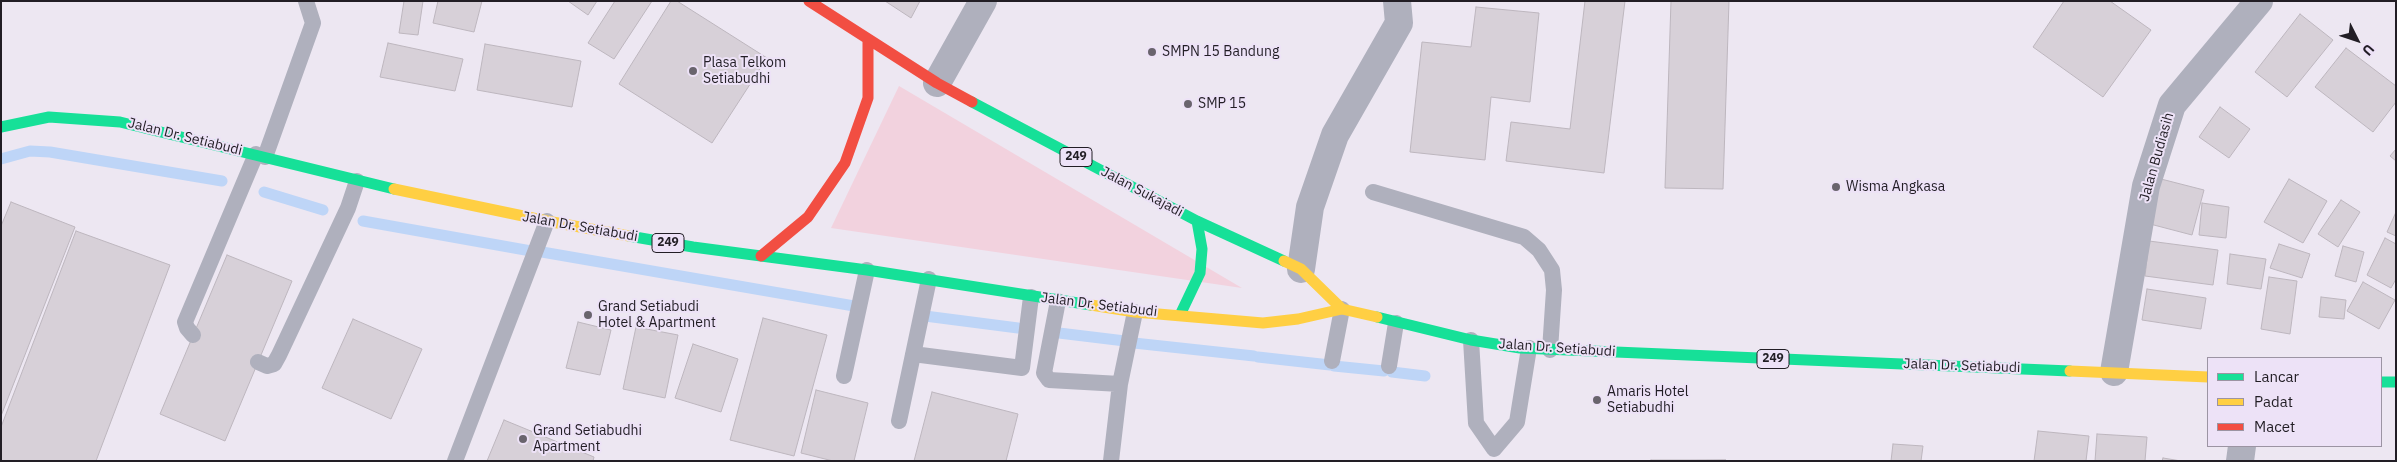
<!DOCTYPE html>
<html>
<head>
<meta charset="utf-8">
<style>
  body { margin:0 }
  #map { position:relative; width:2397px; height:462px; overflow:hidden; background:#ede7f2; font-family:"IBM Plex Sans",sans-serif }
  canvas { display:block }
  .frame { position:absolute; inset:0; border:2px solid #221e25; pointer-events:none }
  .legend { position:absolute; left:2207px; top:357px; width:175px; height:90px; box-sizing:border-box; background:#ede2f7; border:1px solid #9c94a3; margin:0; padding:6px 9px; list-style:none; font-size:15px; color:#221e25 }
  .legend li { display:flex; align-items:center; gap:10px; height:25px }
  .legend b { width:25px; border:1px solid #9c94a3 }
  .north { position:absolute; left:2332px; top:15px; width:50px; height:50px; -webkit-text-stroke:4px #ede2f7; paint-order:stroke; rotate:131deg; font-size:14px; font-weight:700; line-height:20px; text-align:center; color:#221e25 }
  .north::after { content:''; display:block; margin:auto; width:18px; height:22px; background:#221e25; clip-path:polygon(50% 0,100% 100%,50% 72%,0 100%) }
</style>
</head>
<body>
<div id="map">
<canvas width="2397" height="462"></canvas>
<div class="frame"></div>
<ul class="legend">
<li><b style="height:6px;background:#16e098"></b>Lancar</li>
<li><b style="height:6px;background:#ffcf43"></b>Padat</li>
<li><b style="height:6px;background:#f24e42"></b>Macet</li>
</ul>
<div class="north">U</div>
</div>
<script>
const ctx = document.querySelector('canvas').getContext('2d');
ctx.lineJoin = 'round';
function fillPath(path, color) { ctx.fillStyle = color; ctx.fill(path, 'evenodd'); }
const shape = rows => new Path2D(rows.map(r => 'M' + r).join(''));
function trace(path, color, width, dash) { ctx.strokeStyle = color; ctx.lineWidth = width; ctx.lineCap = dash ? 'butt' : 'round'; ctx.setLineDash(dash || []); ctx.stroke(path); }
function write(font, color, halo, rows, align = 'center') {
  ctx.font = font + ' "IBM Plex Sans",sans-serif'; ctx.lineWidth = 4; ctx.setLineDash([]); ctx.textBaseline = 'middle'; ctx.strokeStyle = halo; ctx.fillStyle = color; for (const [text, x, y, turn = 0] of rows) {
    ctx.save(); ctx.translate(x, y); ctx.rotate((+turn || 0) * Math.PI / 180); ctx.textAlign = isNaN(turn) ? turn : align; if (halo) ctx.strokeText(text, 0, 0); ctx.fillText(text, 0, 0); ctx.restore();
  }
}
const green = shape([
  [899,86,1242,288,831,228]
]);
const stream = shape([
  [1,159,30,151,50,152,222,181],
  [264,192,323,210],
  [363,221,531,251],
  [542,252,854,306],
  [925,316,1018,328],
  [1059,333,1125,341],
  [1134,343,1254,356],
  [1258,357,1330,365],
  [1334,366,1384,371],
  [1392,372,1425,376]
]);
const building = shape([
  [404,1,423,1,418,35,399,33,404,1],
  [438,1,482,1,474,32,433,23,438,1],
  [568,1,597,1,588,15,568,1],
  [615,1,652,1,614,59,588,43,615,1],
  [671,1,677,1,767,58,712,143,619,84,671,1],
  [885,1,920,1,911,18,885,1],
  [1585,1,1625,1,1604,173,1506,161,1511,122,1570,129,1585,1],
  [1671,1,1729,1,1723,189,1665,188,1671,1],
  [2064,1,2110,1,2151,30,2103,97,2033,47,2064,1],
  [1476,7,1539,13,1530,102,1491,97,1485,160,1410,152,1422,42,1471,47,1476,7],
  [2300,14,2333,40,2287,97,2255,72,2300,14],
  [388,43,463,59,455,91,380,77,388,43],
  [485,44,581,61,572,107,477,90,485,44],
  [2346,48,2396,86,2396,102,2373,132,2315,87,2346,48],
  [2220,107,2250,129,2229,158,2199,137,2220,107],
  [2396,149,2396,161,2390,156,2396,149],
  [2161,179,2204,190,2192,235,2150,224,2161,179],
  [2289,179,2327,201,2303,243,2264,222,2289,179],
  [2341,200,2360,212,2338,247,2318,234,2341,200],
  [11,202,75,227,1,416,1,226,11,202],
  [2202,203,2229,207,2226,238,2199,235,2202,203],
  [2396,212,2396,236,2387,232,2396,212],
  [76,231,170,265,96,461,1,461,1,427,76,231],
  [2385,238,2396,244,2396,279,2391,288,2367,275,2385,238],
  [2149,241,2218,250,2213,285,2145,276,2149,241],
  [2279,244,2310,254,2302,278,2270,268,2279,244],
  [2343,246,2364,252,2356,282,2335,276,2343,246],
  [2230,254,2266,259,2261,289,2227,284,2230,254],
  [227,255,292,281,225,441,160,414,227,255],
  [2269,277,2297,281,2290,334,2261,329,2269,277],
  [2363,282,2395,300,2379,329,2347,311,2363,282],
  [2147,289,2206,298,2201,329,2142,320,2147,289],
  [2321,297,2346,300,2344,319,2319,317,2321,297],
  [763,318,827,335,794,456,730,440,763,318],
  [353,319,422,349,391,419,322,388,353,319],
  [578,322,611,330,600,375,566,368,578,322],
  [636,327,678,335,665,398,623,389,636,327],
  [693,344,738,359,721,412,675,398,693,344],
  [816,390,868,403,854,461,833,461,801,453,816,390],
  [932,392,1018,414,1006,461,914,461,932,392],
  [504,420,594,457,593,461,487,461,504,420],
  [2038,431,2089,436,2086,461,2034,461,2038,431],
  [2097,434,2147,437,2145,461,2095,461,2097,434],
  [1893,444,1923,446,1921,461,1891,461,1893,444],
  [2163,458,2181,461,2162,461,2163,458],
  [1651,460,1726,460,1651,461,1651,460]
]);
const lane = shape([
  [265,157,313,23,306,1],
  [1373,192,1524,237,1539,250,1552,270,1554,290,1550,350],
  [1058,301,1044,373,1049,380,1120,384],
  [193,335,187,328,185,322,256,154],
  [1471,340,1476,423,1494,449,1517,422,1529,348],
  [913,354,1022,368,1031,297],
  [1332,361,1342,309],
  [258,362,267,366,274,364,279,355,348,208,357,181],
  [1389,366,1396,323],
  [844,376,867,270],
  [899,421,929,279],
  [455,461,547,221],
  [1111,461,1120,384,1135,312]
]);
const street = shape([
  [937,83,983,1],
  [1301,269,1310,207,1335,135,1399,23,1397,1],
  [2114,372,2146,186,2172,105,2259,1],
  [2240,461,2242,446]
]);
const fast = shape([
  [972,102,1197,221,1284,261],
  [1,127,49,117,120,122,394,189],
  [629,236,693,247,867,270,1091,305],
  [1180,315,1200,273,1202,249,1197,221],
  [1377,317,1471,340,1520,348,2070,371],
  [2381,382,2396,382]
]);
const slow = shape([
  [394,189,547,221,629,236],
  [1284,261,1301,269,1342,309],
  [1091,305,1135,312,1263,323,1298,319,1342,309,1377,317],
  [2070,371,2208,377]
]);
const jam = shape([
  [809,1,937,83,972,102],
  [761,256,808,217,845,163,868,98,868,39]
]);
const markers = [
  [1152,52,5,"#69646d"],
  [693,71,5,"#69646d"],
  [1188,104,5,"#69646d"],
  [1836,187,5,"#69646d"],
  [588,315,5,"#69646d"],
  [1597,400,5,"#69646d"],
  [523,439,5,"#69646d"]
];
const shields = [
  [1076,157,32],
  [668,243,32],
  [1773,359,32]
];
const shieldNames = [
  ["249",1076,157],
  ["249",668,243],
  ["249",1773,359]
];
const poiNames = [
  ["SMPN 15 Bandung",1162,52],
  ["Plasa Telkom",703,63],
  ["Setiabudhi",703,79],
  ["SMP 15",1198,104],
  ["Wisma Angkasa",1846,187],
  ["Grand Setiabudi",598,307],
  ["Hotel & Apartment",598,323],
  ["Amaris Hotel",1607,392],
  ["Setiabudhi",1607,408],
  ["Grand Setiabudhi",533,431],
  ["Apartment",533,447]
];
const streetNames = [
  ["Jalan Dr. Setiabudi",185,137,14],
  ["Jalan Budiasih",2157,157,-74],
  ["Jalan Sukajadi",1142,192,28],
  ["Jalan Dr. Setiabudi",580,227,10],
  ["Jalan Dr. Setiabudi",1099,305,7],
  ["Jalan Dr. Setiabudi",1557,348,4],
  ["Jalan Dr. Setiabudi",1962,366,2]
];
fillPath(green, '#f2d2de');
trace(stream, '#bed5f7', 11);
fillPath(building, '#d7d0d8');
trace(building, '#bdb6be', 1);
trace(lane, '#afb0bd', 16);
trace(street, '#afb0bd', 28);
trace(fast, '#16e098', 11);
trace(slow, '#ffcf43', 11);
trace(jam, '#f24e42', 11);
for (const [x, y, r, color] of markers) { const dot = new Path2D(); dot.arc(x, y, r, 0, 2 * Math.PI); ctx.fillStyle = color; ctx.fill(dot); trace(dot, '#ede2f7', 2); }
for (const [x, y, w] of shields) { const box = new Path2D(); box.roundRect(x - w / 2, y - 9.5, w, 19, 4); ctx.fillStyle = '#ede2f7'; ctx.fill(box); trace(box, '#221e25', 1); }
write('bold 12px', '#221e25', null, shieldNames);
write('14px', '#221e25', '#ede2f7', poiNames, 'left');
write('14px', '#221e25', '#ede2f7', streetNames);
</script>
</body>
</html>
